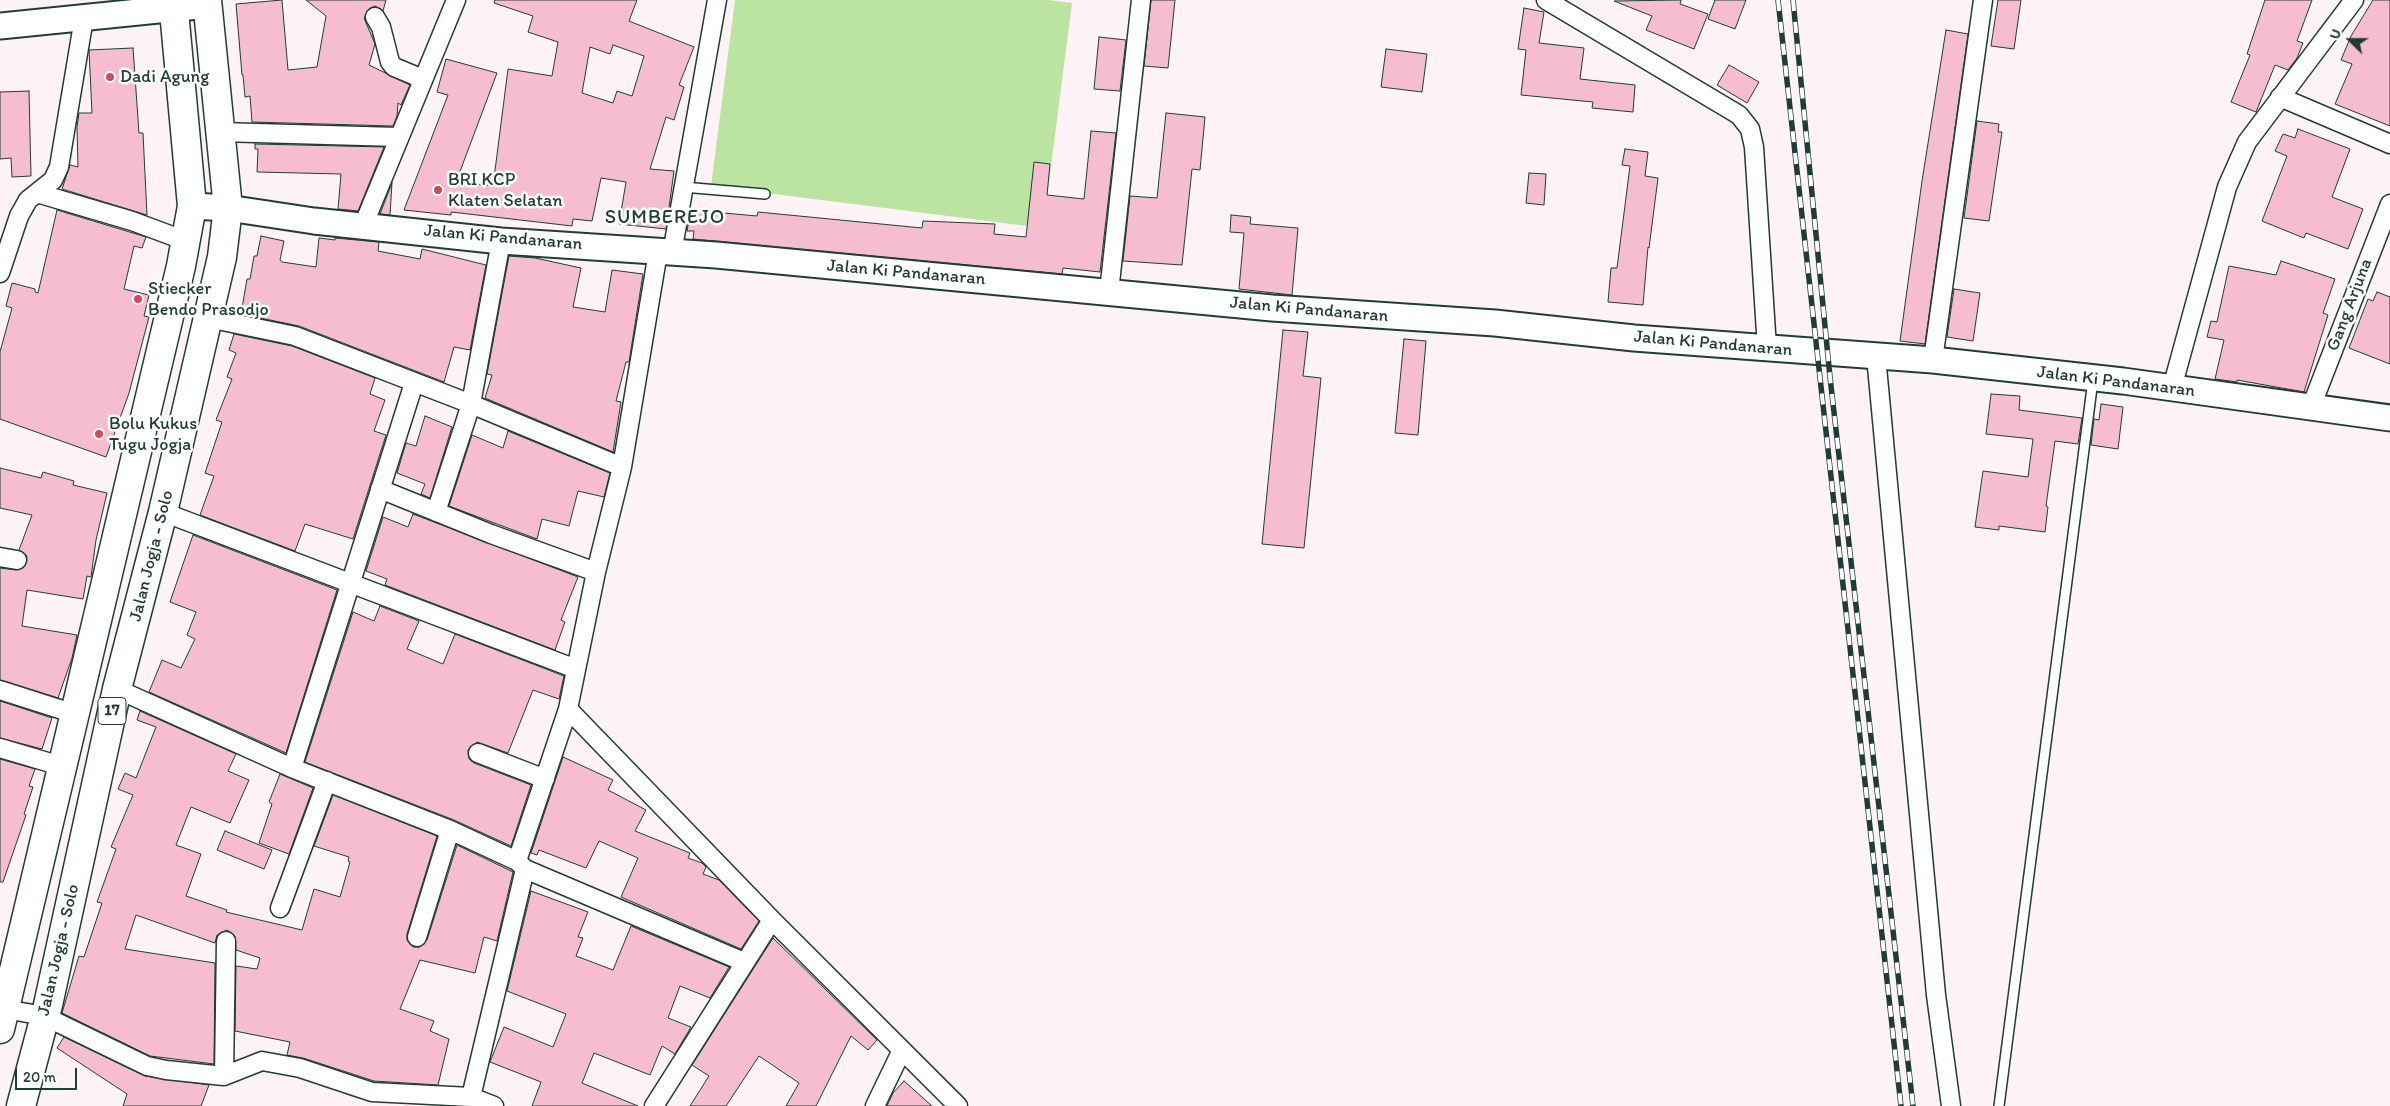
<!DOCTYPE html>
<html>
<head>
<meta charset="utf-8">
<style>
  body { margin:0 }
  #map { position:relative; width:2390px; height:1106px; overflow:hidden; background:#fdf2f6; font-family:Itim,sans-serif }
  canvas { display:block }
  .north { position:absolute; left:2325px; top:15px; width:50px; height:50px; -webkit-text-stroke:4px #fff; paint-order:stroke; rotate:292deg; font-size:14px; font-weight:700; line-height:20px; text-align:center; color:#1f3d34 }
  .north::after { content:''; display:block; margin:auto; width:18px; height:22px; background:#1f3d34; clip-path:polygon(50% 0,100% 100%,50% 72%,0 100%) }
  .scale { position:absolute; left:15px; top:1068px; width:62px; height:22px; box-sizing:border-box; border:2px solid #1f3d34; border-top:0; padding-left:6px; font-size:15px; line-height:18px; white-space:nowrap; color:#1f3d34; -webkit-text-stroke:4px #fff; paint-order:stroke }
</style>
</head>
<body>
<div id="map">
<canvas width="2390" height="1106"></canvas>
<div class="north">U</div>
<div class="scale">20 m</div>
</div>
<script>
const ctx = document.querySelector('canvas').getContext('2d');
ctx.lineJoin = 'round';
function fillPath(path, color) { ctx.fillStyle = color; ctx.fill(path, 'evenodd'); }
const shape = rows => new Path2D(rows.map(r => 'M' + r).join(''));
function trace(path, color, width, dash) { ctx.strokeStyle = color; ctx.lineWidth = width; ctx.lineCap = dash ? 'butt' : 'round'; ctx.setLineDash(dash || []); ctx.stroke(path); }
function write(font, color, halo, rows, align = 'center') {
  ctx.font = font + ' Itim,sans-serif'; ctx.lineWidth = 5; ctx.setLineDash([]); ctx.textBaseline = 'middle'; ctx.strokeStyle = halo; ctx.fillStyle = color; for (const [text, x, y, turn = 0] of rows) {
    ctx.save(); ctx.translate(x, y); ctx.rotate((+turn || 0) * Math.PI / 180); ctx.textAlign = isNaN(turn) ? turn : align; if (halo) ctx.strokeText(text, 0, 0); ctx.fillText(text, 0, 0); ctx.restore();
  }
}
const green = shape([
  [735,0,1048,0,1072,3,1043,228,711,186]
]);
const building = shape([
  [282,0,288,70,317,67,326,16,306,0,386,0,383,11,375,6,370,8,364,18,375,44,369,65,410,85,401,105,398,103,397,116,393,126,252,122,250,96,245,97,243,75,242,75,236,4,282,0],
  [495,0,637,0,629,21,694,47,679,85,684,87,674,120,666,117,650,169,674,171,666,229,619,224,626,182,601,178,592,221,573,219,572,226,451,212,451,215,404,210,448,95,437,92,446,59,497,73,456,182,493,186,508,69,552,76,558,42,528,32,533,16,494,3,495,0],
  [613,45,644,56,632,96,617,91,613,103,582,93,590,47,610,54,613,45],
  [1151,0,1175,0,1168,68,1144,66,1151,0],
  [1681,0,1680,4,1708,14,1694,49,1646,30,1652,16,1614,1,1681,0],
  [1715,0,1746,0,1735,29,1708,19,1715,0],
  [1998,0,2021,0,2014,49,1991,46,1998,0],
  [2265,0,2312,0,2297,41,2303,43,2297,58,2288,70,2275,65,2256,112,2231,102,2250,55,2247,54,2265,0],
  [2373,0,2390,0,2390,126,2335,104,2352,64,2341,60,2351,36,2373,0],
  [1524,8,1544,12,1539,43,1584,48,1580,79,1635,85,1633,112,1592,108,1593,102,1521,95,1526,50,1518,49,1524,8],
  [1946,30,1968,34,1925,344,1900,341,1922,181,1946,30],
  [1099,37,1126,40,1120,91,1094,89,1099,37],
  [133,48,139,133,143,133,147,215,62,189,70,165,78,167,77,127,79,113,92,113,89,50,133,48],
  [1386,49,1427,54,1422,92,1381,87,1386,49],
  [1729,65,1759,82,1747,103,1717,85,1729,65],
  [29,91,31,176,12,177,11,158,0,159,0,92,29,91],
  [1166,113,1205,117,1200,170,1192,169,1182,265,1123,261,1130,196,1157,198,1166,113],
  [1977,121,1999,124,1998,132,2002,132,1989,221,1964,218,1977,121],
  [2298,129,2350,149,2332,197,2363,209,2348,249,2306,233,2304,238,2262,221,2287,156,2275,151,2283,134,2295,138,2298,129],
  [1091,131,1116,133,1100,272,1063,268,1062,274,693,239,694,231,687,231,691,210,757,216,758,212,922,228,923,221,995,224,994,234,1026,237,1034,162,1050,164,1047,195,1084,199,1091,131],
  [255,144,384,147,358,211,338,209,341,174,257,172,258,149,255,149,255,144],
  [1625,149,1648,152,1645,176,1658,178,1649,248,1648,247,1643,305,1608,302,1611,268,1617,268,1630,166,1622,165,1625,149],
  [1529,173,1546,174,1544,205,1526,203,1529,173],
  [392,183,390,215,380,214,392,183],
  [57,210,146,237,142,248,134,246,124,289,149,295,144,316,149,317,129,393,106,457,0,419,0,352,12,308,6,306,12,283,35,289,35,292,38,293,57,210],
  [1231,215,1251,217,1250,224,1298,228,1292,295,1239,289,1244,233,1230,232,1231,215],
  [261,236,284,241,280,260,282,262,316,267,319,238,335,240,335,238,379,242,378,251,420,259,422,249,486,265,470,350,454,347,444,382,299,326,241,314,247,279,250,279,254,256,257,256,261,236],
  [509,256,535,258,581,268,573,307,605,312,612,270,643,274,629,362,626,362,616,401,621,402,613,452,485,398,492,375,487,374,509,256],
  [2281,261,2335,279,2323,313,2328,315,2304,392,2237,380,2237,382,2215,379,2224,340,2207,337,2211,321,2217,322,2229,266,2276,275,2281,261],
  [1954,289,1980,293,1973,341,1947,337,1954,289],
  [2377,292,2390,297,2390,364,2349,348,2368,299,2373,301,2377,292],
  [1283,330,1308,332,1303,376,1321,378,1304,548,1262,544,1283,330],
  [234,334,292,346,375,378,370,394,385,400,374,431,386,435,353,539,305,524,295,551,200,515,214,476,205,473,222,422,216,420,232,379,227,377,236,353,229,350,234,334],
  [1404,339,1426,341,1418,435,1395,433,1404,339],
  [1991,394,2020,396,2019,410,2082,418,2078,444,2055,441,2046,506,2048,507,2045,532,1999,526,1999,530,1975,527,1983,471,2028,477,2033,439,1986,434,1991,394],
  [2101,404,2123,407,2118,449,2091,445,2094,419,2099,420,2101,404],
  [425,416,452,427,430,498,421,494,425,484,397,473,406,443,416,446,425,416],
  [508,431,610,473,604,497,578,491,569,526,542,519,537,539,449,506,472,435,503,448,508,431],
  [0,468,41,478,43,472,74,481,73,485,107,493,96,540,91,577,87,576,83,599,27,590,22,626,77,635,72,658,58,698,0,680,0,568,16,570,25,566,27,556,19,550,32,515,0,508,0,468],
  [413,514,578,577,561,620,565,622,555,650,385,585,387,579,366,571,383,517,408,527,413,514],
  [193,535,337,590,286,753,149,692,162,660,181,668,195,639,187,635,196,612,170,602,193,535],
  [380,606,419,621,407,649,443,664,455,634,564,676,559,699,533,690,508,753,477,742,468,750,469,759,474,763,531,785,511,846,454,820,305,762,353,612,374,621,380,606],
  [0,701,52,718,42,749,0,738,0,701],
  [140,711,236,754,228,771,249,780,230,823,191,807,176,845,201,854,186,896,227,910,226,912,302,930,314,889,340,897,350,862,348,861,349,857,314,846,333,795,437,836,407,934,407,940,413,947,420,947,427,940,457,845,513,872,497,941,484,937,475,973,420,960,400,1009,434,1021,430,1031,449,1039,438,1085,374,1081,303,1058,287,1055,290,1042,235,1031,236,966,257,969,260,958,236,950,235,936,227,930,217,935,215,943,136,915,125,949,215,963,214,1064,150,1056,62,1013,79,956,84,957,102,903,97,902,116,849,111,847,133,795,118,789,125,773,136,778,156,727,137,720,140,711],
  [563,757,613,780,608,790,646,810,635,831,690,853,688,858,702,863,706,867,703,874,719,880,759,921,741,949,621,897,638,858,599,841,586,868,539,850,537,855,531,853,563,757],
  [0,759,35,769,29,786,33,787,24,814,26,815,3,882,0,882,0,759],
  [280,774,313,788,289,854,259,843,272,804,269,802,280,774],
  [225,831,272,850,264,869,217,850,225,831],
  [531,891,588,912,578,937,583,938,576,956,613,970,631,926,729,967,710,998,680,986,668,1018,691,1027,675,1054,662,1046,650,1075,594,1053,582,1083,638,1106,532,1106,541,1082,490,1062,504,1027,553,1047,566,1014,507,991,531,891],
  [773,938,877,1040,868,1050,851,1036,816,1106,786,1106,799,1083,759,1056,726,1106,690,1106,709,1076,692,1065,773,938],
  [64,1037,145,1076,209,1085,201,1106,123,1106,127,1094,57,1048,64,1037],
  [904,1081,932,1106,887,1106,893,1093,904,1081]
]);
const lane = shape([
  [683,187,765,194],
  [1999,1106,2093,380]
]);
const street = shape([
  [1546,0,1739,115,1750,129,1754,147,1767,348],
  [375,17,381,27,390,62,394,67,423,79],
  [2280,97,2390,144],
  [220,132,398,137],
  [37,193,132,221,186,241],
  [363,226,456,0],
  [658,252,622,467,596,572,568,709,772,920,958,1106],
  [672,253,717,0],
  [0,273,19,216,28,200,53,180,59,167,84,18],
  [1109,292,1141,0],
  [208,318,295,336,471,404,622,467],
  [1876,356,1936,995,1951,1106],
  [1933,360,1983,0],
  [2172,388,2227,187,2247,142,2354,0],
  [2311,407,2390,204],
  [380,489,491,534,596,572],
  [163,512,576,669],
  [436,512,471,404,501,241],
  [0,557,17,560],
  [117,689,292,768,450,830,517,861,525,869,744,962],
  [0,690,75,714],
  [0,748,61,766],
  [478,753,545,779],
  [292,768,414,383],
  [517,861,568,709],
  [280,908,327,781],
  [417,937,450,830],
  [5,1009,44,1016,147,1066,166,1070,224,1076,262,1061,300,1068,372,1092,471,1097,494,1106],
  [224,1076,226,941],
  [471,1097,525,869],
  [654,1106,772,920],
  [875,1106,902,1050]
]);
const secondary = shape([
  [0,26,208,5],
  [192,206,228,208,314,221,501,241,716,255,1272,308,1495,323,1634,338,1933,360,2123,381,2390,418]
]);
const highway = shape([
  [0,1029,181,266,192,206,173,0],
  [21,1106,48,1005,117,689,163,512,222,257,228,208,207,0]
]);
const rail = shape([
  [1778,0,1901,1106],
  [1793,0,1830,377,1913,1106]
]);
const markers = [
  [110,77,5,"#d1495b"],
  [438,190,5,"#d1495b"],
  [138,299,5,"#d1495b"],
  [99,434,5,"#d1495b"]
];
const shields = [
  [112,711,28]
];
const shieldNames = [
  ["17",112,711]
];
const poiNames = [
  ["Dadi Agung",120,77],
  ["BRI KCP",448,180],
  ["Klaten Selatan",448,201],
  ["Stiecker",148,289],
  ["Bendo Prasodjo",148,310],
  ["Bolu Kukus",109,424],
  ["Tugu Jogja",109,445]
];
const streetNames = [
  ["Jalan Ki Pandanaran",503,238,5],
  ["Jalan Ki Pandanaran",906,273,5],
  ["Gang Arjuna",2350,305,-69],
  ["Jalan Ki Pandanaran",1309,310,5],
  ["Jalan Ki Pandanaran",1713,344,5],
  ["Jalan Ki Pandanaran",2116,382,7],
  ["Jalan Jogja - Solo",152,556,-76],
  ["Jalan Jogja - Solo",59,950,-77]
];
const quarterNames = [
  ["SUMBEREJO",665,218]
];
fillPath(green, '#bbe4a0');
fillPath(building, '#f6bdd0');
trace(building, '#1f3d34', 1);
trace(lane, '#1f3d34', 12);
trace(street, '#1f3d34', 21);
trace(secondary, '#1f3d34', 29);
trace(highway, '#1f3d34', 31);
trace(lane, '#fff', 9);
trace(street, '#fff', 18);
trace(secondary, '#fff', 25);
trace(highway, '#fff', 28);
trace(rail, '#1f3d34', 5.5);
trace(rail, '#fff', 4, [11]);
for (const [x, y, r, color] of markers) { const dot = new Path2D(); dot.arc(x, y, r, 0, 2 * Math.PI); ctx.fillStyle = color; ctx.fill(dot); trace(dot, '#fff', 2); }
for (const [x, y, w] of shields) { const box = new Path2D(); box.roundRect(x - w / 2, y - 13.5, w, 27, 4); ctx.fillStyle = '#fff'; ctx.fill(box); trace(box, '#1f3d34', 1); }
write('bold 16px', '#1f3d34', null, shieldNames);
write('18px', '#1f3d34', '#fff', poiNames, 'left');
write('18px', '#1f3d34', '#fff', streetNames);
ctx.letterSpacing = '1px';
write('20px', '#1f3d34', '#fff', quarterNames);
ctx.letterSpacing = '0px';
</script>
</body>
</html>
